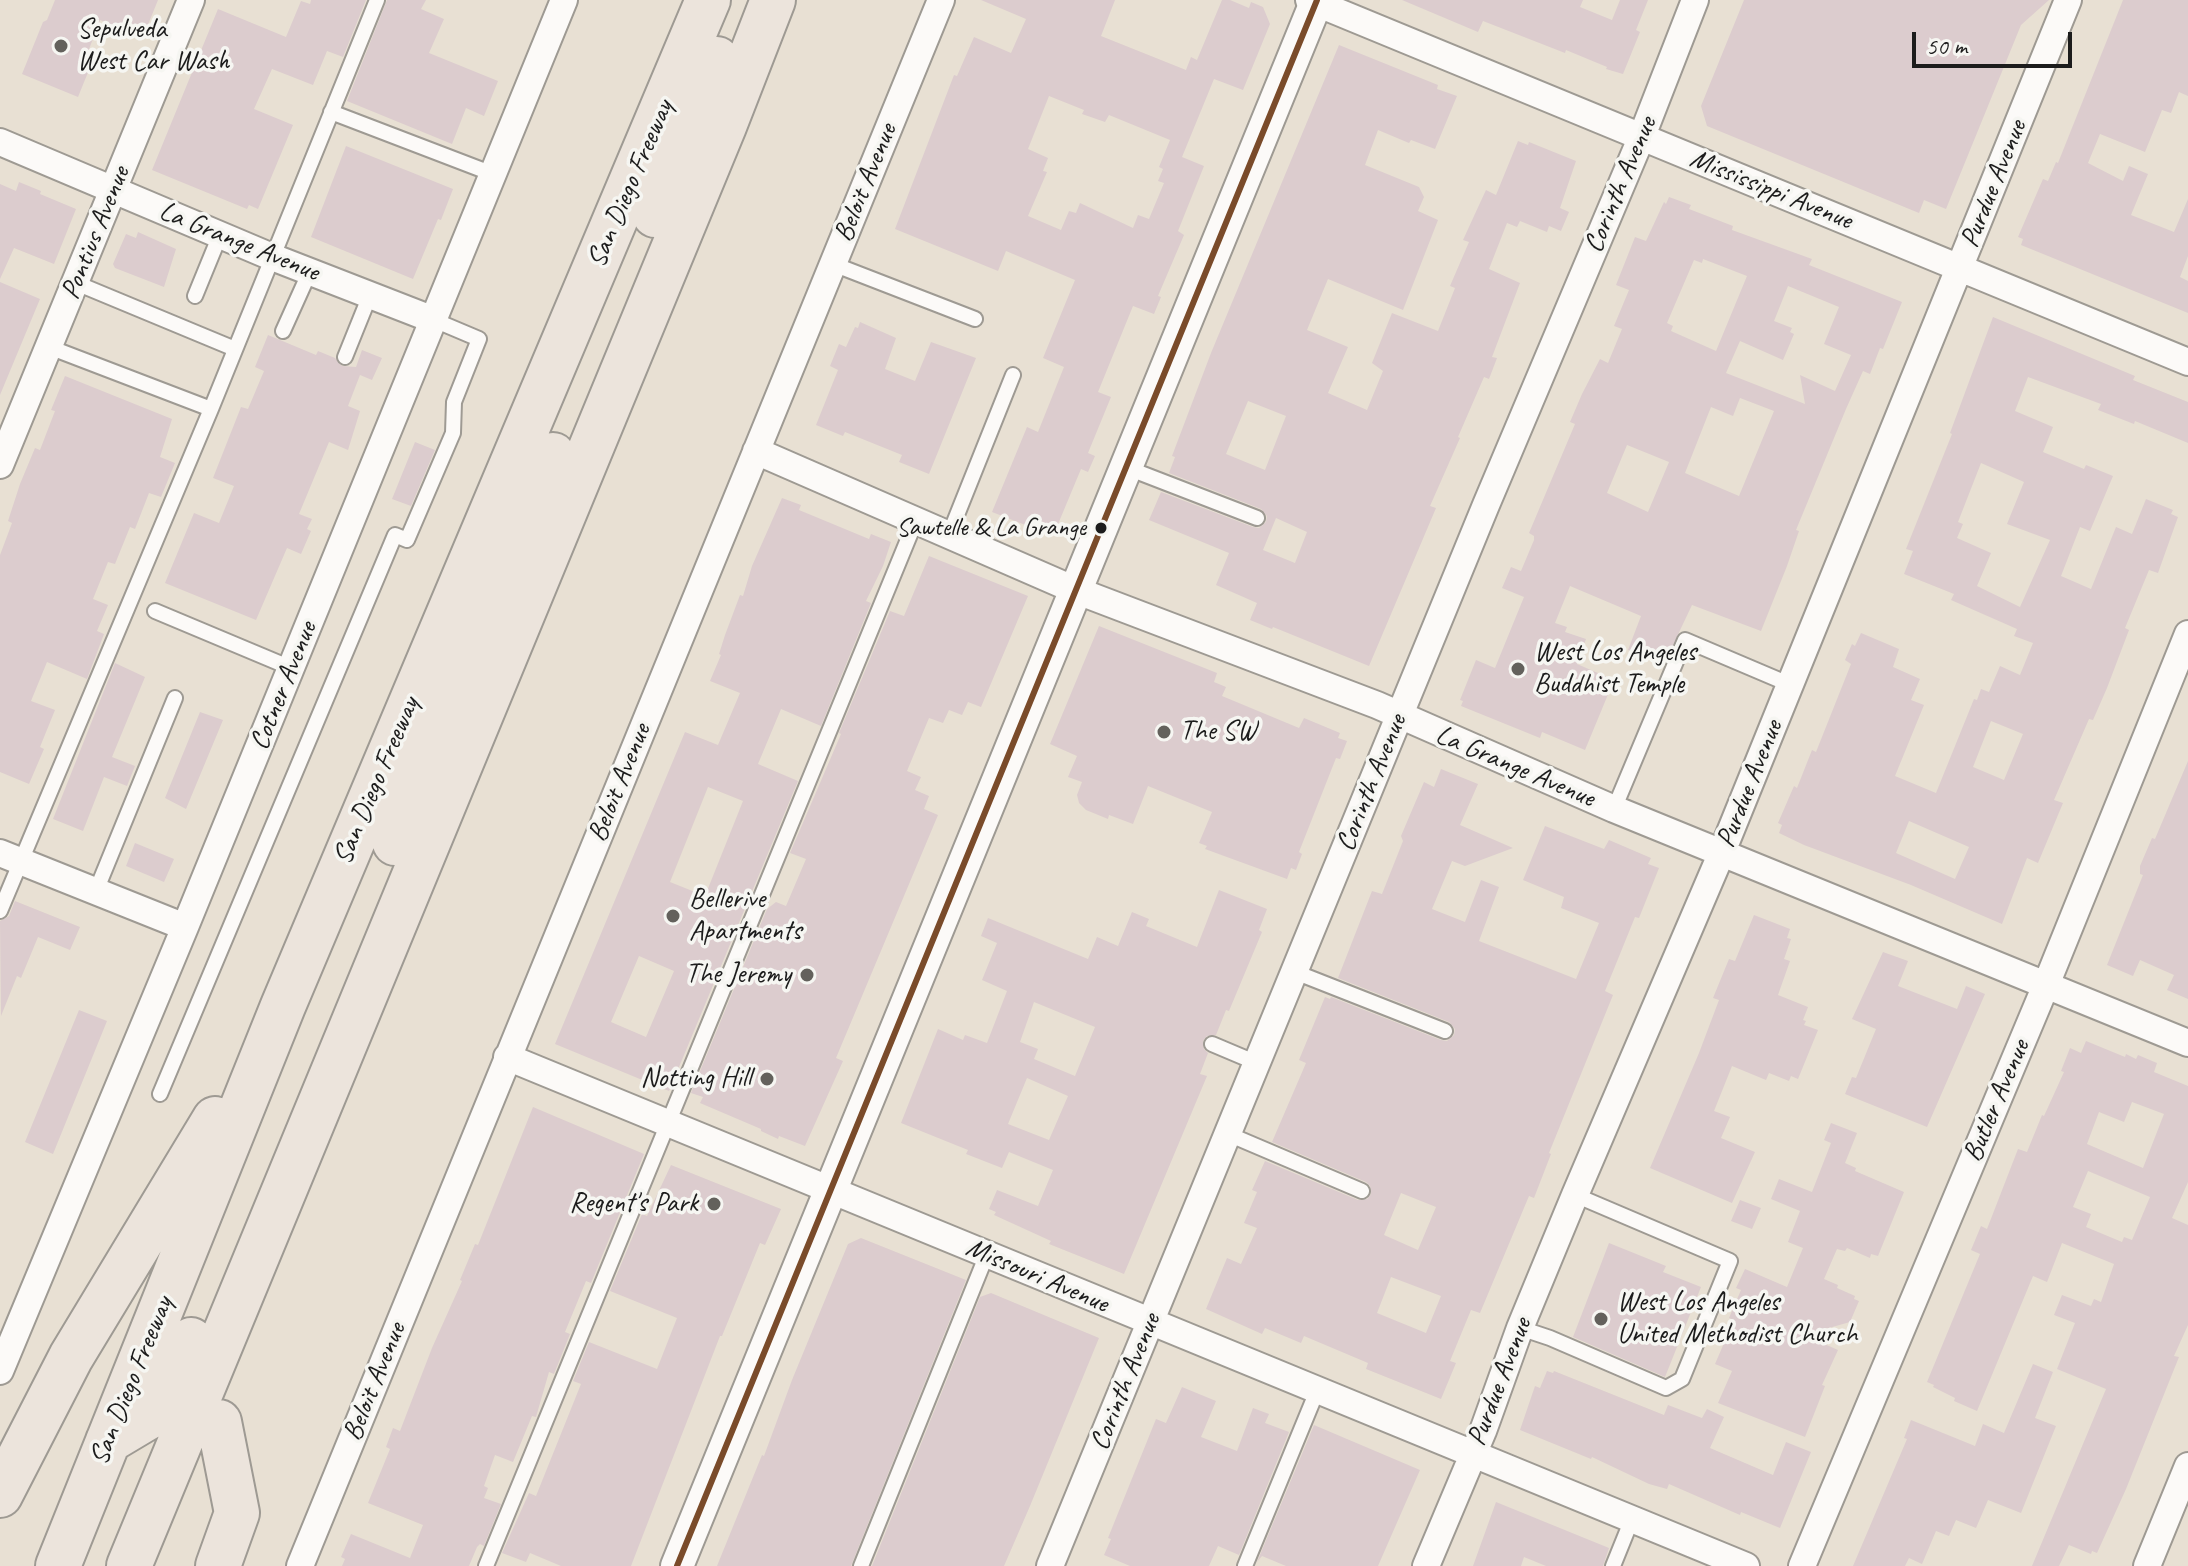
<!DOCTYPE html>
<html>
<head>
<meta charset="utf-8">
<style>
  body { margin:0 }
  #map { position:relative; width:2188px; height:1566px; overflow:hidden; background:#e8e0d3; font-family:Caveat,sans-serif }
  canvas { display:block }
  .scale { position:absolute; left:1912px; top:32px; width:160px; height:36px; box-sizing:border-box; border:4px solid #1c1c1c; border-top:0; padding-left:10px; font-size:24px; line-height:28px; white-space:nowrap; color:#1c1c1c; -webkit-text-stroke:6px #f6f6f2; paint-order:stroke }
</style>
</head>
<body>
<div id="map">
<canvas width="2188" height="1566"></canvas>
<div class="scale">50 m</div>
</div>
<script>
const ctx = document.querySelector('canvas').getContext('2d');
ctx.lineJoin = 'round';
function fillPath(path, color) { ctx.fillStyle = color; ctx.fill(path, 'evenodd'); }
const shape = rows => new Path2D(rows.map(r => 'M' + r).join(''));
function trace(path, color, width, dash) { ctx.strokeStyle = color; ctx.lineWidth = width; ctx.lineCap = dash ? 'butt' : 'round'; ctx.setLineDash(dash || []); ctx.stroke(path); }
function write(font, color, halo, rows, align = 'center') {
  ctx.font = font + ' Caveat,sans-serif'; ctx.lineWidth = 7; ctx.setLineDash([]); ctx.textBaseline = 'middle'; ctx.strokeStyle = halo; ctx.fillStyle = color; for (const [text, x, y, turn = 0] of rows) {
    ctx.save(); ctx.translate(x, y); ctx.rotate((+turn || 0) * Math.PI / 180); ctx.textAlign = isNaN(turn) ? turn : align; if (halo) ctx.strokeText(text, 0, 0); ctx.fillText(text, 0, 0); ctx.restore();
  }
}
const building = shape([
  [55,0,158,0,143,37,100,20,88,52,93,60,78,97,22,74,43,22,47,20],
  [311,0,366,0,343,57,327,51,313,85,272,69,254,109,293,125,258,209,249,205,247,209,152,170,218,9,286,37,301,1,310,4],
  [387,0,426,0,421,9,444,19,429,53,498,81,484,116,466,108,452,144,347,101],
  [981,0,1115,0,1101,36,1186,70,1191,57,1197,60,1222,0,1230,0,1249,8,1251,2,1263,7,1270,24,1243,90,1214,79,1182,157,1204,166,1178,231,1184,235,1158,296,1161,297,1154,314,1133,306,1098,392,1111,397,1088,453,1095,456,1088,472,1081,469,1056,529,1046,533,992,512,1027,427,1038,432,1064,367,1043,358,1075,280,1006,251,998,271,895,229,954,75,957,76,974,37,1011,53,1026,19],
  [1049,96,1084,110,1082,114,1105,122,1109,115,1170,140,1159,167,1163,169,1158,181,1164,183,1149,219,1138,215,1133,228,1080,203,1076,213,1069,211,1061,230,1028,216,1047,172,1043,171,1048,158,1028,149],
  [1402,0,1583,0,1580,7,1612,20,1620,0,1648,0,1636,30,1640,32,1623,74,1606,69,1607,67,1566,50,1565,53,1483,21,1478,32],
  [1744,0,2049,0,2021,25,1946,209,1924,200,1919,213,1707,126,1701,106],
  [2123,0,2188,0,2188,96,2179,92,2171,113,2162,110,2145,152,2100,134,2088,163,2123,181,2129,166,2148,174,2131,215,2174,232,2188,199,2188,256,2180,277,2188,281,2188,313,2021,245,2023,239,2018,237,2043,179,2048,181,2056,162,2058,163],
  [1339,45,1438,85,1437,89,1457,96,1435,149,1411,140,1409,143,1378,130,1365,165,1419,187,1424,197,1418,211,1438,220,1403,310,1328,279,1307,330,1348,347,1328,393,1367,410,1383,371,1372,363,1392,313,1438,331,1455,288,1450,286,1469,242,1463,240,1474,216,1486,190,1496,195,1518,141,1528,145,1529,142,1576,161,1560,208,1569,212,1561,231,1549,226,1547,232,1520,221,1517,227,1507,223,1489,269,1520,283,1492,357,1497,358,1489,379,1484,377,1458,437,1460,438,1430,506,1436,508,1369,666,1273,627,1272,629,1250,620,1257,603,1216,585,1229,553,1149,520,1161,492,1253,527,1259,528,1266,522,1267,516,1261,509,1169,473,1175,457,1172,456,1211,353],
  [1248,401,1286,416,1265,470,1226,454],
  [1276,518,1307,532,1295,563,1263,550],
  [346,146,453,189,441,220,438,219,413,279,311,237],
  [19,182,41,191,40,194,76,209,54,264,14,248,0,279,0,184,16,191],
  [1669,197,1691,205,1689,209,1733,226,1732,230,1812,259,1809,265,1902,302,1883,349,1880,348,1870,374,1863,371,1846,409,1796,530,1799,531,1787,566,1761,631,1692,605,1664,664,1628,650,1641,616,1570,586,1555,623,1567,627,1565,632,1586,639,1577,664,1614,680,1585,750,1542,732,1540,738,1461,706,1463,701,1460,700,1476,660,1495,668,1524,597,1502,588,1511,567,1521,571,1534,540,1534,536,1529,533,1575,424,1570,422,1582,394,1600,359,1608,363,1622,329,1614,326,1629,290,1616,285,1635,237,1646,241,1664,202,1666,204],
  [1703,259,1747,276,1716,351,1671,331,1673,326,1667,323,1694,260,1702,263],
  [1788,286,1839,307,1824,344,1851,355,1835,391,1800,375,1805,404,1726,373,1740,341,1783,360,1794,334,1790,332,1792,328,1774,321],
  [1740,398,1774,411,1739,496,1685,473,1711,407,1733,416],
  [1627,445,1669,462,1648,512,1607,493],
  [138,232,176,249,164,287,115,268,113,264,126,234,136,238],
  [0,282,40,299,0,395],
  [1993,317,2135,376,2133,380,2188,402,2188,443,2135,421,2134,424,2098,410,2101,404,2028,377,2015,411,2053,427,2043,452,2084,469,2086,465,2113,476,2090,531,2080,527,2061,576,2091,589,2116,527,2132,534,2146,499,2173,510,2171,514,2178,517,2158,573,2149,570,2125,628,2129,630,2107,688,2093,720,2089,719,2054,800,2063,803,2038,863,2027,858,2002,924,1911,885,1804,845,1779,833,1782,825,1778,823,1794,786,1797,788,1812,750,1816,752,1851,664,1845,660,1852,644,1855,646,1861,633,1899,649,1893,667,1920,679,1911,700,1924,705,1895,776,1936,793,1974,699,1977,700,1981,689,1989,692,2000,666,2020,675,2033,643,2014,636,2017,629,1951,600,1954,594,1904,574,1913,551,1906,549,1952,434,1950,433],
  [1981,463,2024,482,2007,524,2050,540,2020,607,1977,586,1991,553,1957,538,1963,524,1958,522],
  [1991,721,2023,734,2004,780,1973,767],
  [1909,821,1969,847,1955,879,1896,853],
  [860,322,896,338,885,369,915,381,931,342,976,358,929,474,899,462,902,455,845,432,843,436,816,425,838,370,830,366,839,344,846,347,855,327,858,328],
  [268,335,316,355,318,351,335,358,342,366,356,367,362,350,382,358,372,380,360,375,348,406,360,411,348,450,329,442,299,514,312,519,307,529,311,531,301,554,287,548,256,620,165,583,194,513,219,523,234,486,213,478,241,407,248,409,264,371,255,367],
  [65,376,172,419,160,457,175,463,161,497,149,493,135,529,130,527,115,564,108,562,93,599,108,605,97,631,104,634,87,679,47,662,31,701,55,710,40,747,44,749,29,784,0,772,0,555,12,523,8,521,20,484,35,448,40,450,55,411,51,410],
  [415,442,435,450,411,506,392,499],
  [782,498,801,505,799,510,869,539,871,534,891,542,883,566,866,601,871,603,821,726,781,709,758,764,798,781,669,1091,555,1044,685,732,718,745,740,693,710,681,721,655,719,654,725,635,740,595,743,596,752,566],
  [708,787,743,801,705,896,670,882],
  [639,956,674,971,646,1037,611,1022],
  [929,556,1028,596,981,707,968,702,962,715,949,710,943,723,929,718,907,771,921,777,915,790,929,796,924,809,938,815,836,1058,843,1061,805,1146,779,1136,778,1139,761,1131,761,1129,700,1103,703,1097,691,1093,767,909,776,902,786,906,806,859,790,853,841,734,839,733,890,611,904,616],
  [1099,626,1217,673,1214,682,1226,687,1222,696,1299,728,1304,718,1340,733,1338,738,1347,741,1340,759,1336,758,1299,852,1302,854,1296,870,1291,868,1287,879,1205,849,1207,846,1199,843,1212,812,1148,786,1133,824,1109,815,1108,819,1086,810,1079,803,1077,795,1082,782,1068,777,1077,756,1050,744],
  [115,663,145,677,112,757,135,766,127,786,104,777,83,831,53,819],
  [200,712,223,720,186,809,165,798],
  [2188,761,2188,999,2167,990,2174,975,2140,960,2133,976,2107,965,2143,875,2140,874,2140,866,2152,838,2155,839],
  [1441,769,1478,784,1460,825,1513,848,1465,866,1452,861,1432,909,1465,922,1481,880,1499,887,1479,941,1576,979,1599,923,1561,908,1564,897,1523,880,1545,826,1604,849,1609,840,1651,858,1648,864,1659,868,1639,918,1635,917,1605,991,1613,995,1549,1153,1551,1154,1534,1198,1529,1196,1480,1313,1471,1310,1450,1361,1456,1363,1441,1399,1366,1369,1368,1363,1304,1336,1301,1343,1265,1328,1262,1334,1206,1309,1227,1258,1241,1264,1257,1228,1244,1223,1257,1192,1252,1190,1265,1161,1358,1200,1367,1199,1371,1194,1370,1186,1366,1182,1272,1142,1306,1063,1299,1060,1325,997,1330,999,1331,997,1441,1040,1447,1041,1454,1035,1455,1029,1449,1022,1338,978,1372,891,1382,894,1403,841,1401,836,1424,782,1434,787],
  [1401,1193,1436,1207,1418,1250,1384,1235],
  [1391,1277,1441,1296,1426,1333,1377,1313],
  [135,843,174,859,164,882,126,866],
  [1219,890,1267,909,1259,930,1262,932,1229,1011,1226,1010,1216,1035,1207,1036,1203,1041,1204,1049,1208,1053,1200,1074,1207,1076,1124,1274,1049,1244,1051,1241,994,1215,996,1212,989,1209,997,1190,1038,1206,1053,1170,1009,1152,1002,1168,966,1154,968,1150,901,1123,938,1029,963,1040,965,1035,987,1043,1007,991,982,980,997,943,981,936,988,918,1088,959,1097,937,1118,946,1132,912,1149,919,1146,926,1197,947],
  [1034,1002,1095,1027,1075,1076,1034,1059,1038,1049,1020,1042],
  [1027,1078,1068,1096,1049,1140,1008,1124],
  [15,901,80,927,70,950,38,937,21,978,17,976,1,1016,0,921,9,916],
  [1754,915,1790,929,1787,938,1791,939,1784,959,1790,961,1778,995,1808,1007,1803,1020,1806,1021,1804,1025,1818,1030,1798,1079,1791,1076,1789,1081,1769,1073,1766,1080,1732,1066,1714,1111,1730,1117,1721,1138,1755,1152,1732,1203,1650,1168,1699,1053,1719,1000,1713,998,1729,959,1735,961],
  [1883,952,1908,961,1898,986,1957,1009,1966,986,1985,994,1927,1127,1845,1094,1852,1077,1856,1078,1876,1029,1852,1019],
  [79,1010,107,1021,53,1154,25,1142],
  [2086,1041,2125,1057,2126,1054,2136,1059,2138,1055,2157,1063,2154,1072,2188,1086,2188,1182,2172,1218,2188,1225,2188,1325,2174,1356,2179,1357,2126,1489,2097,1553,2092,1551,2091,1554,2069,1545,2059,1566,2032,1566,2106,1389,2057,1369,2075,1323,2054,1315,2062,1295,2091,1306,2094,1299,2101,1302,2114,1264,2062,1243,2047,1282,2033,1276,1977,1411,1954,1401,1955,1398,1933,1387,1934,1385,1927,1382,1980,1254,1971,1250,1981,1226,1987,1229,2018,1149,2027,1152,2042,1115,2044,1116,2064,1072,2061,1071,2070,1048,2081,1053],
  [2132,1102,2164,1114,2143,1168,2087,1144,2099,1112,2124,1122],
  [2088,1171,2150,1197,2132,1240,2124,1237,2122,1242,2086,1227,2091,1214,2073,1207],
  [533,1107,644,1154,591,1283,586,1281,565,1332,570,1334,554,1374,549,1372,536,1417,532,1416,513,1462,495,1455,484,1486,488,1488,484,1498,501,1504,484,1546,480,1544,477,1547,469,1566,342,1566,345,1559,341,1557,351,1534,410,1558,423,1525,368,1503,390,1449,386,1447,393,1428,400,1431,432,1348,462,1281,460,1280,475,1244,478,1245],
  [1831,1123,1857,1133,1845,1163,1856,1168,1855,1171,1904,1192,1878,1256,1871,1254,1870,1258,1847,1248,1845,1251,1837,1249,1824,1279,1838,1285,1837,1288,1855,1296,1854,1299,1859,1301,1850,1322,1804,1335,1838,1350,1822,1385,1825,1386,1805,1437,1718,1403,1732,1371,1715,1364,1734,1320,1729,1318,1741,1290,1736,1288,1745,1269,1787,1287,1803,1248,1788,1242,1800,1211,1771,1199,1779,1179,1812,1192,1831,1143,1824,1140],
  [671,1165,781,1209,765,1245,760,1243,722,1336,720,1336,631,1566,561,1566,530,1553,526,1562,502,1553,529,1493,536,1496,581,1384,573,1381,589,1342,657,1369,677,1318,610,1291,642,1214,647,1216],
  [1740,1200,1761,1208,1752,1229,1731,1221],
  [861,1238,966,1280,851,1566,717,1566,762,1455,764,1456,792,1380,848,1244],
  [1609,1243,1666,1266,1663,1272,1701,1287,1665,1377,1573,1337],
  [991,1293,1099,1338,1030,1506,1004,1566,872,1566,980,1297],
  [2033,1364,2053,1372,2035,1418,2056,1426,2021,1513,1988,1500,1976,1528,1956,1520,1949,1536,1936,1531,1922,1564,1909,1558,1905,1566,1853,1566,1907,1439,1904,1438,1911,1420,1975,1446,1983,1424,2004,1433],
  [1547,1371,1553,1373,1554,1371,1664,1415,1668,1405,1702,1418,1707,1409,1724,1417,1710,1448,1773,1475,1786,1442,1811,1452,1780,1528,1741,1512,1740,1515,1669,1484,1667,1489,1649,1484,1592,1457,1591,1459,1520,1430,1535,1386,1540,1388],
  [1182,1387,1216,1401,1201,1437,1237,1451,1253,1408,1269,1414,1265,1423,1289,1432,1239,1555,1218,1546,1209,1566,1130,1566,1104,1555,1111,1539,1108,1538,1156,1419,1166,1423],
  [1314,1425,1420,1470,1378,1566,1286,1566,1262,1556,1257,1562],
  [1496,1502,1609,1548,1603,1566,1546,1566,1524,1557,1521,1566,1473,1566]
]);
const service = shape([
  [331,112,493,174],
  [833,264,975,319],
  [76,283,235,349],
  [195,296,220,235],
  [283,331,310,271],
  [49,347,211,409],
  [345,357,370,295],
  [1125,467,1257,518],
  [949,535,1013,375],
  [155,611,291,668],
  [1614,809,1685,640,1791,685],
  [96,891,175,698],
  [0,911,211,409,377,0],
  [1295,972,1445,1031],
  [1212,1044,1257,1063],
  [160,1094,395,535,407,540,453,433,454,402,479,339,434,320],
  [1228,1134,1362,1191],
  [1520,1328,1550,1338,1666,1388,1682,1379,1730,1261,1575,1195],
  [486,1566,916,520],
  [861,1566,987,1254],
  [1245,1566,1317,1391],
  [1613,1566,1632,1519]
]);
const minor = shape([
  [1309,0,2188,362],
  [0,142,272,257,434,320],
  [756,451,1075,590,1377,705,1614,809,2188,1043],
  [0,465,191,0],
  [0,853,185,927],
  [507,1057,1746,1566],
  [0,1371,185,927,564,0],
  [300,1566,941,0],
  [1050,1566,1486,505,1642,136,1695,0],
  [1426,1566,1483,1431,1520,1328,1575,1195,1722,852,2068,0],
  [1802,1566,2046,985,2188,634],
  [2147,1566,2188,1466]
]);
const tertiary = shape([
  [677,1566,1317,0]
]);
const motorway = shape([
  [655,215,717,59],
  [395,843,553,455],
  [108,1441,160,1410,191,1340],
  [0,1495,71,1357,215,1119],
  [58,1566,283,1006,708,0],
  [129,1566,724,126,773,0],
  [218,1566,237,1513,219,1422]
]);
const bus1 = shape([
  [677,1566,1317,0]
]);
const markers = [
  [61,46,8,"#63615c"],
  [1101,528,7,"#1c1c1c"],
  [1518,669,8,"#63615c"],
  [1164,732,8,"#63615c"],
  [673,916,8,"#63615c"],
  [807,975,8,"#63615c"],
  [767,1079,8,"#63615c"],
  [714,1204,8,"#63615c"],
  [1601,1319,8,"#63615c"]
];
const busNames = [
  ["Sawtelle & La Grange",1086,528]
];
const poiNames = [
  ["Sepulveda",77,30],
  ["West Car Wash",77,62],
  ["West Los Angeles",1534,653],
  ["Buddhist Temple",1534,685],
  ["The SW",1180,732],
  ["Bellerive",689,900],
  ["Apartments",689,932],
  ["The Jeremy",791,975,"right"],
  ["Notting Hill",751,1079,"right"],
  ["Regent's Park",698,1204,"right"],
  ["West Los Angeles",1617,1303],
  ["United Methodist Church",1617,1335]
];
const streetNames = [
  ["Beloit Avenue",866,183,-68],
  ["San Diego Freeway",631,184,-67],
  ["Purdue Avenue",1994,184,-68],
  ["Corinth Avenue",1621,185,-67],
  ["Mississippi Avenue",1771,190,22],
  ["Pontius Avenue",96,233,-68],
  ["La Grange Avenue",239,242,22],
  ["Cotner Avenue",284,686,-68],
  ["La Grange Avenue",1515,767,23],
  ["San Diego Freeway",377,781,-67],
  ["Beloit Avenue",620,783,-68],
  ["Corinth Avenue",1372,783,-68],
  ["Purdue Avenue",1750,784,-68],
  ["Butler Avenue",1997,1101,-67],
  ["Missouri Avenue",1037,1276,23],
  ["San Diego Freeway",132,1381,-68],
  ["Beloit Avenue",375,1382,-68],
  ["Corinth Avenue",1126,1382,-68],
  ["Purdue Avenue",1500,1382,-69]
];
fillPath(building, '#dcccce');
trace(service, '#9e9a93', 18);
trace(minor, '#9e9a93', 30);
trace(tertiary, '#9e9a93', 36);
trace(motorway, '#9e9a93', 48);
trace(service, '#fcfaf8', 14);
trace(minor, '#fcfaf8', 26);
trace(tertiary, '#fcfaf8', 32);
trace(motorway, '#ece4dc', 44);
trace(bus1, '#7a4b2a', 6);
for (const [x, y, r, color] of markers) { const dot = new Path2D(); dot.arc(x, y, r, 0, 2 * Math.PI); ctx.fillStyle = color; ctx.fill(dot); trace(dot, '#f6f6f2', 3); }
write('26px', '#1c1c1c', '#f6f6f2', busNames, 'right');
write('28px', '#1c1c1c', '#f6f6f2', poiNames, 'left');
write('28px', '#1c1c1c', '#f6f6f2', streetNames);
</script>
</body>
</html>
